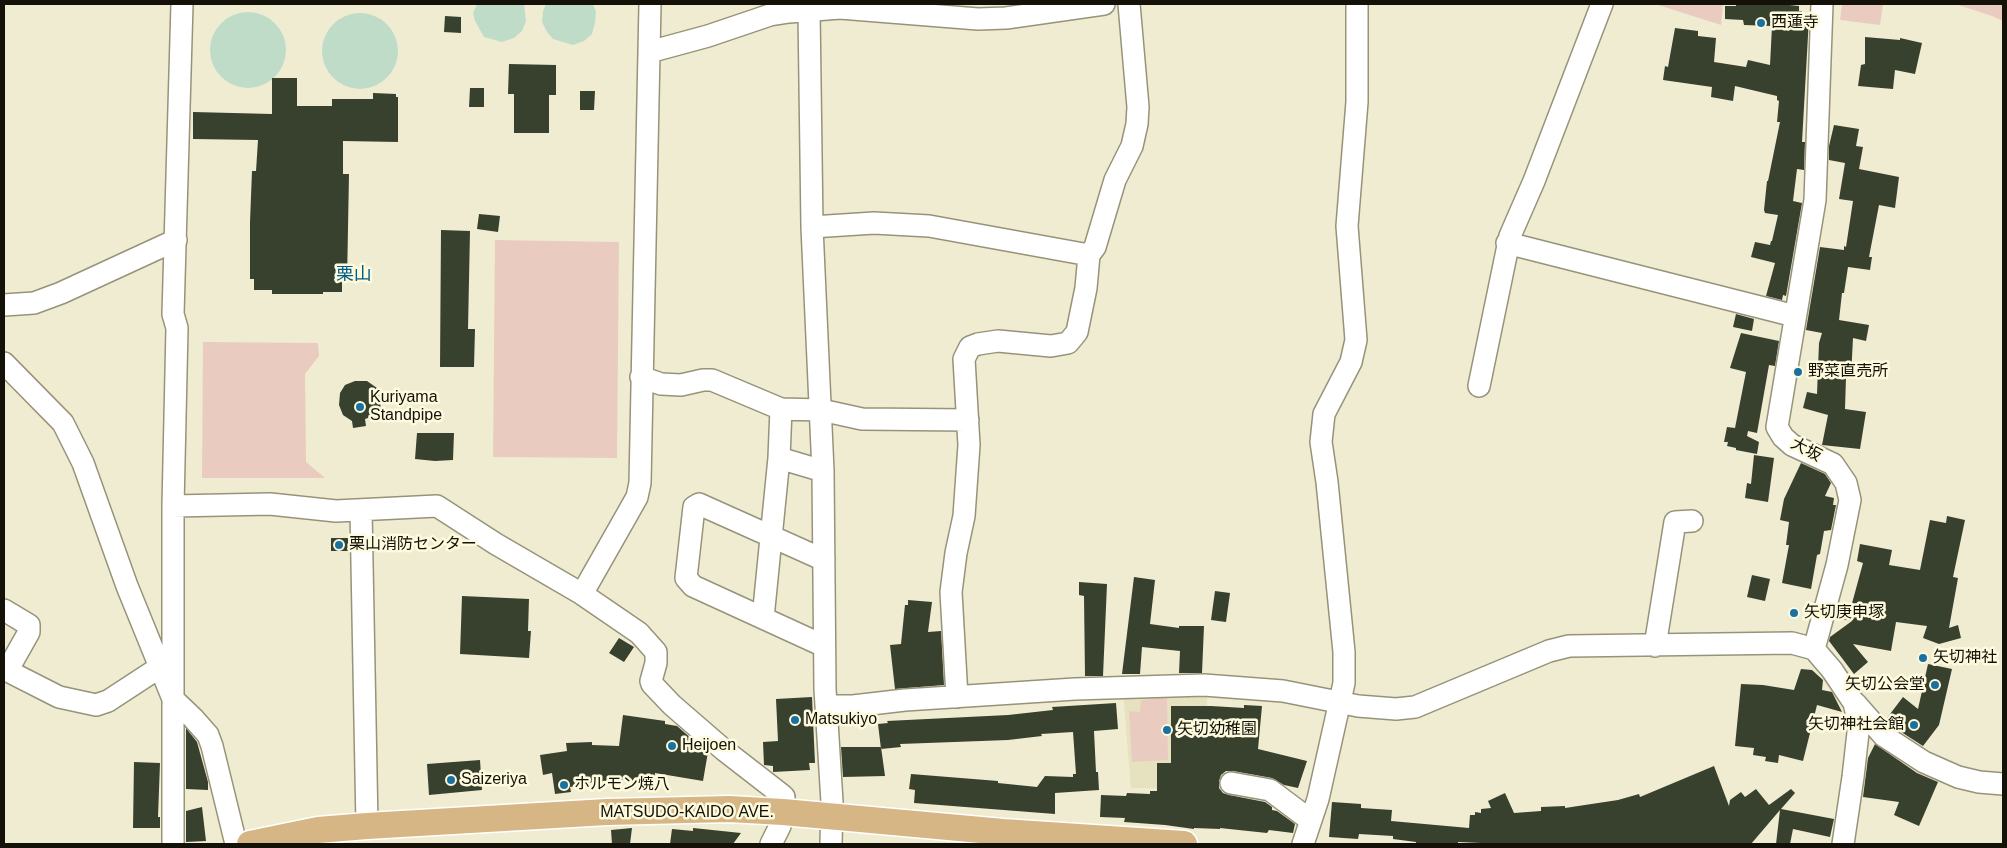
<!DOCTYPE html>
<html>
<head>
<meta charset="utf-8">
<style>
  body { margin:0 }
  #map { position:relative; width:2007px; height:848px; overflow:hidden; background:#f0ecd1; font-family:Arial,sans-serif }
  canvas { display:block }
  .frame { position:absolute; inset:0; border:5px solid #131108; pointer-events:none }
</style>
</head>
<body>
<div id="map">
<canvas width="2007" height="848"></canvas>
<div class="frame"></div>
</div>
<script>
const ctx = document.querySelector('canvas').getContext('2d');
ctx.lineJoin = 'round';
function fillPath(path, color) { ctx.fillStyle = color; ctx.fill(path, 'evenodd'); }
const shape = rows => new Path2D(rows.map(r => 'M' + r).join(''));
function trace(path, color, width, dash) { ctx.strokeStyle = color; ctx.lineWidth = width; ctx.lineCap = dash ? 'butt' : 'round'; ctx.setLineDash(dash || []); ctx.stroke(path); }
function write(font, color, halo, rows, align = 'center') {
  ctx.font = font + ' Arial,"Noto Sans JP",sans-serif'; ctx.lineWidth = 5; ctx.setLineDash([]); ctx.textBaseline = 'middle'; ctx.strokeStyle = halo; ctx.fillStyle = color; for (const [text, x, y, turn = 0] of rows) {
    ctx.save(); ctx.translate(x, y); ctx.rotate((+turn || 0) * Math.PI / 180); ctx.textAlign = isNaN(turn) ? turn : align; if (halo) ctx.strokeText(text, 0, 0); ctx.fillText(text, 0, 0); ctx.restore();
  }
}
const built = shape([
  [1123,693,1207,697,1208,762,1205,789,1131,788]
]);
const green = shape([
  [1655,4,1723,4,1721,25],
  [1842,4,1883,4,1880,25,1840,20],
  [1955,4,2003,4,2003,21,1992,16],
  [495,240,619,242,617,458,493,457],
  [203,342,318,343,319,356,305,374,306,462,325,478,202,478],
  [1167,697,1168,760,1132,762,1129,711,1140,712,1141,700]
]);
const water = shape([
  [477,4,524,4,526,21,522,31,514,38,502,42,484,37,475,21,473,13],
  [546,4,593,4,596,12,595,23,592,34,584,41,573,45,553,39,547,32,542,22,543,11],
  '210 50a38 38 0 1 1 76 0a38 38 0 1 1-76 0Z',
  '322 51a38 38 0 1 1 76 0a38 38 0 1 1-76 0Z'
]);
const building = shape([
  [1736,4,1780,4,1799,6,1799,11,1802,11,1802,18,1809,18,1802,142,1805,142,1804,170,1797,169,1793,201,1802,203,1786,296,1783,295,1782,300,1766,296,1775,263,1751,257,1755,242,1770,245,1771,241,1772,241,1778,215,1765,213,1764,210,1767,181,1768,181,1780,122,1777,122,1779,101,1777,100,1777,96,1735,86,1733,101,1711,97,1712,87,1663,80,1665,66,1668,67,1675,28,1698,31,1698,36,1716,38,1714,62,1746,67,1748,60,1770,65,1772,26,1744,25,1743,20,1725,19,1725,6,1736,6],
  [445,16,461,17,461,33,444,32],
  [1865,37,1900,40,1900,38,1922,43,1915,74,1895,70,1893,89,1858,86,1861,65,1865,64],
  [509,64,556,65,556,95,549,95,549,133,514,133,514,94,508,94],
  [272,78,297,78,297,106,332,106,332,99,373,99,373,93,396,94,396,97,398,97,398,142,343,141,343,174,349,174,347,282,342,281,342,292,323,292,323,294,272,294,272,290,254,290,254,279,250,279,250,222,252,171,256,171,258,140,193,139,193,112,272,114],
  [470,88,484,88,484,107,469,107],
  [580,91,595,91,594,110,580,110],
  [1834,125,1859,129,1856,146,1863,147,1859,169,1899,177,1895,208,1879,205,1869,257,1872,257,1870,270,1848,267,1844,293,1842,293,1839,320,1869,325,1866,341,1853,338,1851,377,1846,377,1845,409,1866,412,1860,449,1822,445,1828,415,1803,408,1807,392,1817,394,1819,343,1822,333,1806,330,1820,247,1844,250,1844,246,1846,247,1853,201,1839,199,1845,163,1829,160,1829,146],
  [479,214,500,216,498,232,477,229],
  [441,230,470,231,468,329,475,329,474,367,440,367],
  [1736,314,1754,319,1752,331,1733,327],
  [1741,333,1779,341,1775,366,1769,365,1757,433,1748,431,1747,436,1759,442,1757,454,1736,450,1736,448,1727,446,1728,442,1724,442,1727,427,1735,428,1746,372,1730,368],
  [355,381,367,381,377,388,381,400,380,410,374,416,365,419,366,426,353,428,352,421,343,415,339,405,340,393,345,385],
  [417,433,454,433,453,460,435,461,415,459],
  [1754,455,1774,458,1768,502,1745,498,1747,483,1751,484],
  [1801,463,1825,474,1831,483,1825,496,1834,498,1833,505,1836,505,1831,530,1824,531,1820,554,1817,555,1811,589,1782,583,1789,545,1786,545,1789,522,1780,520,1784,499],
  [1947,516,1965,520,1953,577,1958,578,1949,628,1958,625,1961,638,1939,644,1923,638,1927,626,1896,622,1891,651,1853,644,1868,662,1854,674,1829,641,1830,637,1852,621,1838,618,1841,605,1851,607,1863,563,1857,561,1860,544,1892,550,1889,565,1920,570,1930,520,1946,523],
  [331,538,348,538,348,551,331,551],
  [1752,575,1770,579,1765,601,1747,597],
  [1134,577,1155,580,1150,624,1179,628,1179,626,1204,626,1202,673,1179,673,1180,651,1142,647,1140,674,1122,674],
  [1079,582,1107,584,1103,676,1085,676,1084,596,1079,595],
  [1215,591,1230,593,1226,622,1211,620],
  [462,596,529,599,528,631,531,631,529,658,460,654],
  [908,600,932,602,928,632,941,631,944,685,895,689,890,645,901,644,905,605,908,605],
  [619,638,634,647,624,662,609,653],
  [1928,664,1952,669,1939,725,1923,746,1895,728,1887,718,1903,697,1918,709],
  [1801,669,1812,670,1823,680,1822,690,1832,692,1842,712,1817,705,1803,761,1779,755,1778,763,1765,761,1766,757,1753,755,1754,748,1735,746,1741,684,1763,685,1794,690],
  [812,697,815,763,809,763,810,770,773,772,773,766,764,765,763,742,778,741,776,699],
  [1116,703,1118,729,1094,731,1096,772,1098,772,1099,790,1055,793,1055,814,914,803,915,790,909,789,911,774,998,781,998,783,1037,787,1045,776,1073,777,1073,774,1076,774,1073,732,1041,734,1042,736,1008,740,900,744,901,747,881,749,878,724,888,723,887,721,1008,715,1053,710,1052,707],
  [1244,705,1262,706,1258,749,1307,761,1298,788,1284,785,1272,778,1233,771,1226,771,1221,775,1219,781,1219,788,1223,793,1229,795,1265,802,1272,807,1272,810,1277,811,1295,824,1293,833,1269,830,1267,833,1220,828,1220,829,1194,828,1194,829,1165,825,1124,822,1125,818,1100,817,1101,795,1126,796,1127,793,1150,794,1150,791,1157,791,1157,763,1171,763,1171,706,1211,706,1244,708],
  [623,715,665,721,665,724,677,726,693,740,693,743,697,743,708,752,703,781,655,773,654,785,624,780,584,783,584,785,570,787,571,792,555,794,552,773,543,775,540,755,567,751,566,743,592,742,592,745,619,746],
  [186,728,197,742,208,782,208,790,186,789],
  [1875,744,1917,773,1938,782,1919,826,1894,815,1899,802,1863,797,1868,758],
  [841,747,881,747,885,776,843,777],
  [480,760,482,790,429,795,427,764],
  [134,762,160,763,158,817,160,817,160,828,133,828],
  [1714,766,1729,806,1730,800,1741,792,1745,797,1756,789,1769,805,1791,789,1795,793,1781,809,1834,819,1830,837,1793,829,1790,844,1776,844,1780,810,1751,844,1504,844,1458,842,1458,844,1416,844,1416,842,1393,839,1393,836,1359,834,1358,839,1329,837,1332,802,1361,804,1361,808,1392,810,1391,821,1469,828,1470,815,1475,815,1475,812,1481,813,1481,809,1491,808,1488,801,1505,793,1514,813,1541,811,1541,807,1565,806,1565,808,1618,800,1639,794,1640,797],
  [202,807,206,841,186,842,186,811],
  [632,828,630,844,612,844,611,830],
  [693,828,741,833,733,844,670,844,672,829,693,831]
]);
const minor = shape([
  [1822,4,1815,200,1777,427,1783,437,1792,445,1833,464,1846,483,1850,500,1837,565,1814,649,1832,670,1854,703,1859,724,1853,777,1843,844],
  [809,11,812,227,823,471,825,689,832,802,831,844],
  [649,52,708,36,770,15,789,12,840,8,978,19,1006,18,1104,4],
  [812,227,874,223,929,226,1089,255],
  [1507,243,1795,316],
  [4,305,34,303,61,293,176,240],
  [4,363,63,423,83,463,127,586,173,699,193,718,208,735,212,746,236,844],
  [641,377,661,384,681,385,703,380,712,380,781,409,821,410,862,419,968,420],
  [1479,386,1510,236,1534,181,1602,4],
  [779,458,823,471],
  [173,506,270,504,336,511,437,506,496,544,582,594,639,633,656,652,656,663,651,681,652,684,672,705,724,750,782,795,784,797,783,812],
  [361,510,367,826],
  [824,560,699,504,694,507,686,578,693,586,824,646],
  [582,594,628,513,637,497,640,483,650,4],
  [4,610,29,625,29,632,7,671],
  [763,618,779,458,781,409],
  [1655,646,1675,522,1692,521],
  [4,669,59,697,96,705,108,701,160,667],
  [957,697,951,592,956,553,964,516,969,445,964,359,970,347,978,344,998,341,1051,346,1068,343,1077,332,1086,288,1089,255,1095,247,1115,180,1132,146,1137,124,1138,107,1129,4],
  [1855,703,1884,736,1924,762,1958,777,1979,782,2003,784],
  [826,706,853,706,905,700,1075,689,1204,685,1283,691,1358,706,1396,709,1415,707,1549,651,1569,646,1792,643,1814,649],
  [1231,783,1270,790,1310,820],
  [173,844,173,506,177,328,173,314,182,4],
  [771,844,780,826,781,812],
  [1303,844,1318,799,1344,683,1344,652,1327,482,1321,442,1324,414,1351,362,1356,340,1347,226,1357,102,1357,4]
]);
const major = shape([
  [250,844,318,830,367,826,607,812,729,809,783,812,1003,832,1184,844]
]);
const markers = [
  [1761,23,5,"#1871a0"],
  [1798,372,5,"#1871a0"],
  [360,407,5,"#1871a0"],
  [339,545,5,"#1871a0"],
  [1794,613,5,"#1871a0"],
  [1923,658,5,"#1871a0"],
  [1935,685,5,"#1871a0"],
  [795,720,5,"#1871a0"],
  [1914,725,5,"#1871a0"],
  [1167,730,5,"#1871a0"],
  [672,746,5,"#1871a0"],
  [451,780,5,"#1871a0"],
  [564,785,5,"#1871a0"]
];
const poiNames = [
  ["西蓮寺",1771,23],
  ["野菜直売所",1808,372],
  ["Kuriyama",370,398],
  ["Standpipe",370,416],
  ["栗山消防センター",349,545],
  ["矢切庚申塚",1804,613],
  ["矢切神社",1933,658],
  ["矢切公会堂",1925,685,"right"],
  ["Matsukiyo",805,720],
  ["矢切神社会館",1904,725,"right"],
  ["矢切幼稚園",1177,730],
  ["Heijoen",682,746],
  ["Saizeriya",461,780],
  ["ホルモン焼八",574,785]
];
const streetNames = [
  ["大坂",1806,450,28],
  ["MATSUDO-KAIDO AVE.",687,813]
];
const neighbourhoodNames = [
  ["栗山",354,275]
];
fillPath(built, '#e6e2bf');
fillPath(green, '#e9ccbf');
fillPath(water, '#bfdcc9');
fillPath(building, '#38412d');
trace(minor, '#97937a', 24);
trace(major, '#fff', 29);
trace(minor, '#fff', 21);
trace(major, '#d7b685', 26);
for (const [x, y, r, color] of markers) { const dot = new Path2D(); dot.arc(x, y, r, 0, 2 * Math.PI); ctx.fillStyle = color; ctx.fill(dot); trace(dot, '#fdfade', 2); }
write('16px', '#131108', '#fdfade', poiNames, 'left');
write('16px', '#131108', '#fdfade', streetNames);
write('18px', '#005b85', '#fdfade', neighbourhoodNames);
</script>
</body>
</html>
